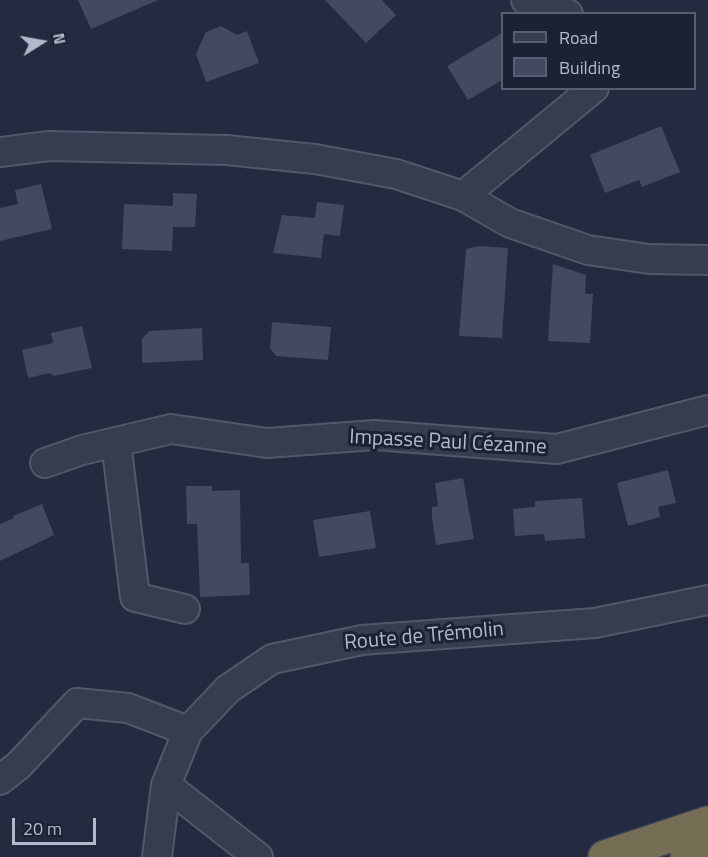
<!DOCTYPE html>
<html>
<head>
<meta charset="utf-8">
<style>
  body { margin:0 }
  #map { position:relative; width:708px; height:857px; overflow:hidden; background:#232b40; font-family:"Titillium Web",sans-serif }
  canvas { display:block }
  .legend { position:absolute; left:501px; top:12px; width:195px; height:78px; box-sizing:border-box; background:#1c2235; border:2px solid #595e71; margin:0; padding:8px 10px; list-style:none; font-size:18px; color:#b4b9ca }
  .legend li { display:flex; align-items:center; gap:12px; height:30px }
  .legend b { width:30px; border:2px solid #595e71 }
  .north { position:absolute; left:12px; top:12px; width:60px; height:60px; -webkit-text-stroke:4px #1c2235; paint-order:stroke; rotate:79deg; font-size:16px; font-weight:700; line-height:24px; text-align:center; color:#b4b9ca }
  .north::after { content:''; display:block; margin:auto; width:21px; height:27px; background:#b4b9ca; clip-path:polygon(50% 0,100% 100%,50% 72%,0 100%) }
  .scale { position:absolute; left:12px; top:818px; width:84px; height:27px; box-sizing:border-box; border:3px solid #b4b9ca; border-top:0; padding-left:8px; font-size:18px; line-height:21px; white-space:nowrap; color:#b4b9ca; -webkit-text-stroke:4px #1c2235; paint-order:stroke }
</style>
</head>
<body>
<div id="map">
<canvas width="708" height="857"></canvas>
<ul class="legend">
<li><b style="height:8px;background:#373d50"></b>Road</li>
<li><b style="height:16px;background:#424a62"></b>Building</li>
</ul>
<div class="north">N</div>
<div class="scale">20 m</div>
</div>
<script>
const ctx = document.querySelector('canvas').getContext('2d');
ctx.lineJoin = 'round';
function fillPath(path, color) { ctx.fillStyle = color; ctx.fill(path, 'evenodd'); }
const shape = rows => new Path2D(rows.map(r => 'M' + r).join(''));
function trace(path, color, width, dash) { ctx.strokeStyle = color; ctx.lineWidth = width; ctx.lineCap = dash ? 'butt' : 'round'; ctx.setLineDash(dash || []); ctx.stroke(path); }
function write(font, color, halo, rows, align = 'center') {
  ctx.font = font + ' "Titillium Web",sans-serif'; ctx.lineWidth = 6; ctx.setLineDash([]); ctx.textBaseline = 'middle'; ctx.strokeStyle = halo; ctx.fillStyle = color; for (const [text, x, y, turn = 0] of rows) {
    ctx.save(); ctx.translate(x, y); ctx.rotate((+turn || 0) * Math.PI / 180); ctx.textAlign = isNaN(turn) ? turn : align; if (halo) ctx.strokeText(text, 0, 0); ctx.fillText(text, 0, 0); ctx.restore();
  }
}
const building = shape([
  [78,0,158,0,91,29],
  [325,0,382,0,396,15,366,43],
  [221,26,237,35,247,31,259,63,206,82,196,54,206,32],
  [502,33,502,80,468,100,447,66],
  [661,126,680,172,642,187,639,180,605,193,590,155],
  [41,184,52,229,0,241,0,208,18,204,15,190],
  [173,193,197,194,195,227,173,227,172,251,122,249,124,204,173,206],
  [317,202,344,205,340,236,324,234,321,258,273,253,282,215,315,218],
  [479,246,508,248,502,338,459,336,466,249],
  [553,264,586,275,585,294,593,294,590,343,548,341],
  [272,322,331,327,328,360,276,356,270,348],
  [82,326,92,368,54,376,50,373,28,378,22,350,53,343,51,333],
  [202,328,203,360,142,363,142,339,149,331],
  [668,470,676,503,658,507,660,517,628,526,617,483],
  [463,478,474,539,436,545,432,517,432,507,438,506,435,483],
  [186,486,212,486,212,491,240,490,241,563,249,563,250,595,200,597,197,524,187,524],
  [582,498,585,538,545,541,544,534,515,536,513,509,535,507,535,501],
  [42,504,54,535,0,561,0,524,14,518,13,516],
  [370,511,376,548,319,557,313,520]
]);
const minor = shape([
  [526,0,568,14],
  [0,152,49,146,226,150,315,159,396,174,463,196,510,223,588,250,649,259,708,260],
  [463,196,594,88],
  [116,442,135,597,185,609],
  [45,463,82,450,171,429,267,443,375,435,557,449,708,410],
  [0,780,19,765,77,703,128,708,188,731],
  [166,785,258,857],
  [157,857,166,785,188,731,228,689,272,659,362,640,595,623,708,600]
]);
const highway = shape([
  [605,857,708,823],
  [687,857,708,849]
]);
const streetNames = [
  ["Impasse Paul Cézanne",448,443,3],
  ["Route de Trémolin",424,637,-5]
];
fillPath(building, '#424a62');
trace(minor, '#52586a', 32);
trace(highway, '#3f4557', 36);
trace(minor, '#373d50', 28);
trace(highway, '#766e54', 33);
write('21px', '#b4b9ca', '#1c2235', streetNames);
</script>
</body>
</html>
